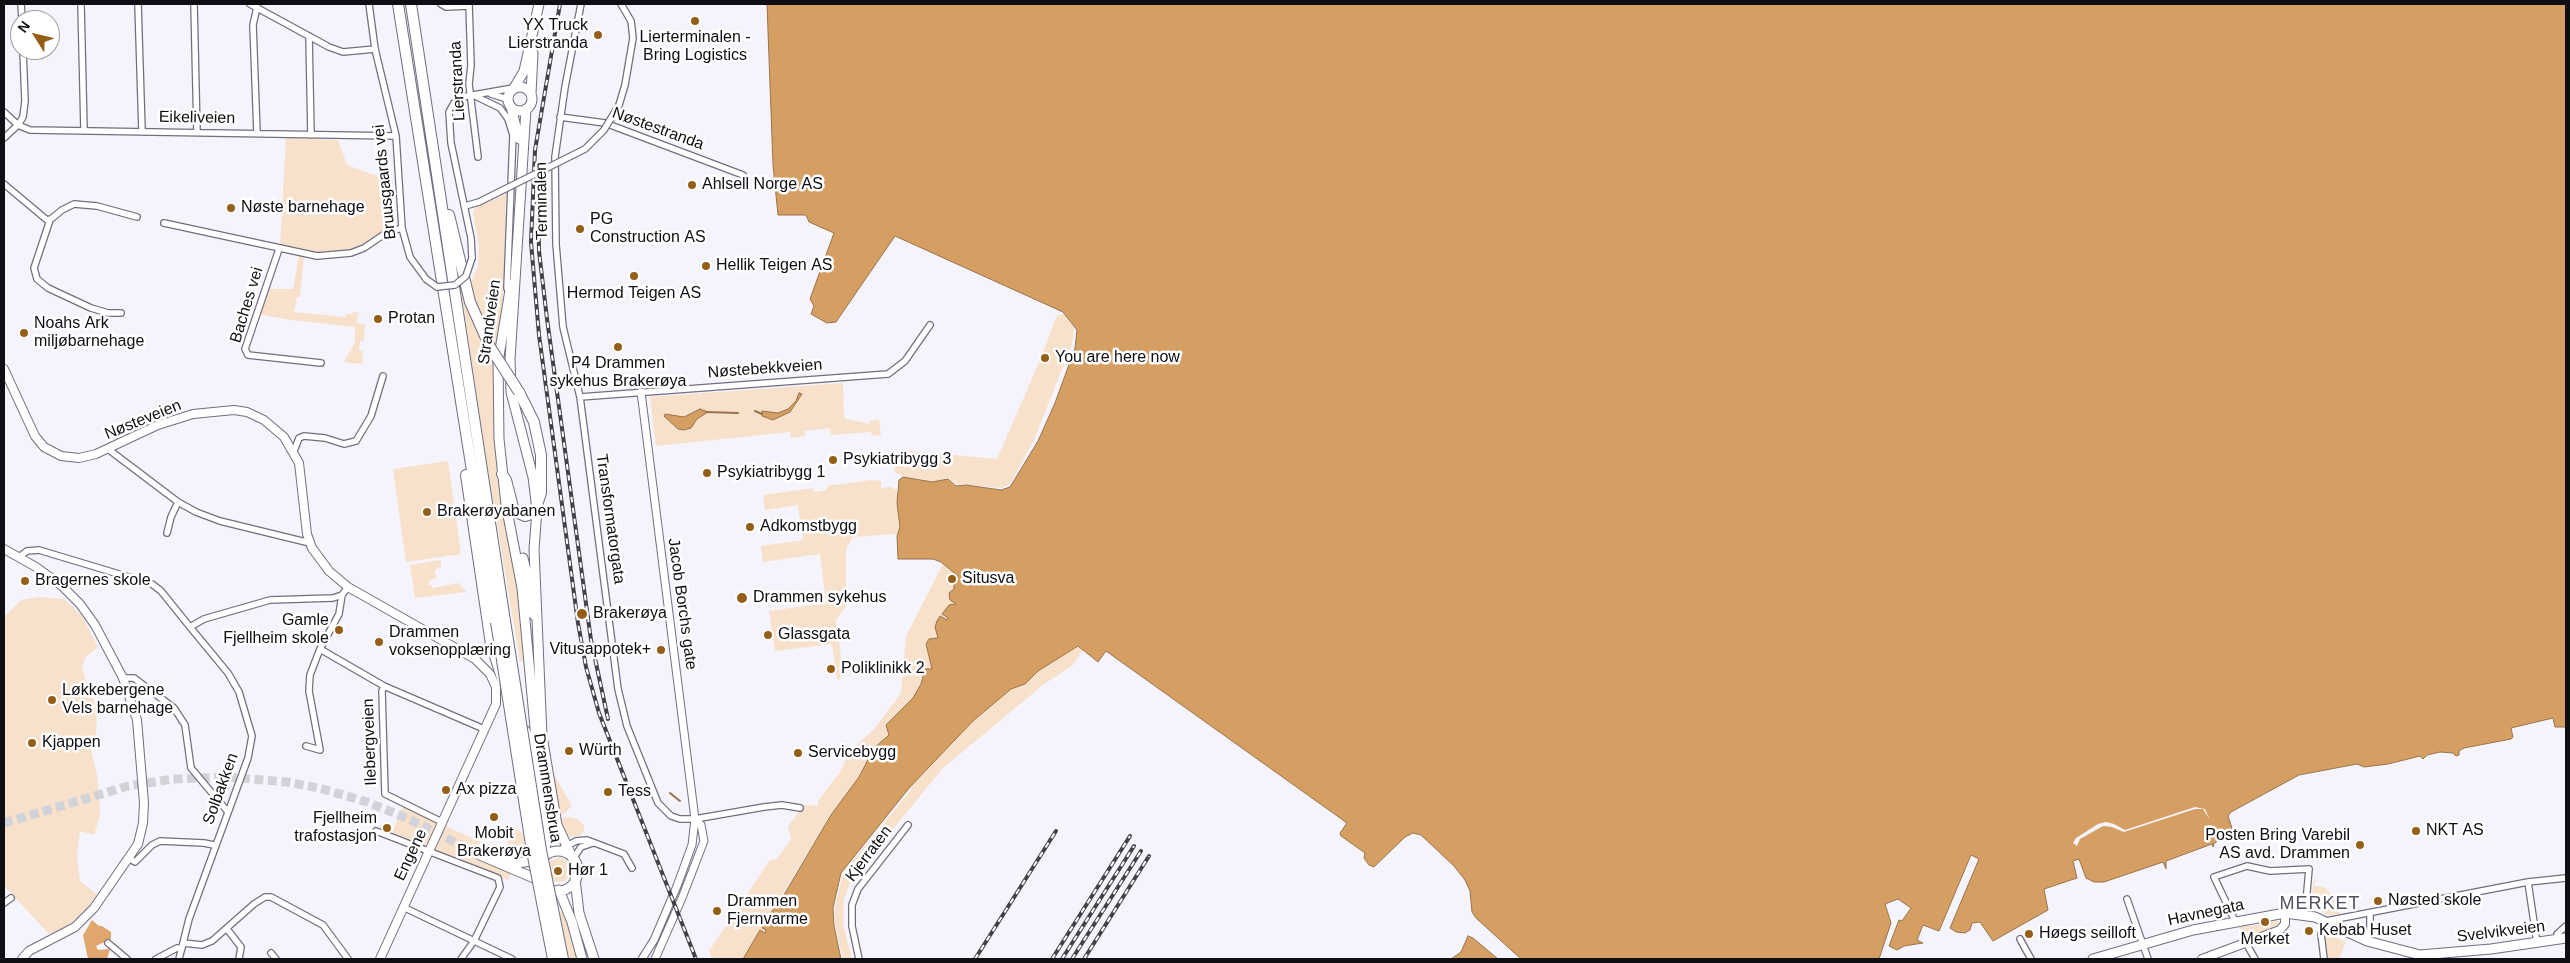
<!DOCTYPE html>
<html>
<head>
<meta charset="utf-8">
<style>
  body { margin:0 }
  #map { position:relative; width:2570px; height:963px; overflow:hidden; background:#f5f4fc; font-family:Helvetica,sans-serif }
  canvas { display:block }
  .frame { position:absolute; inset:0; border:5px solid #0e0e14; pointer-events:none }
  .north { position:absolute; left:10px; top:10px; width:50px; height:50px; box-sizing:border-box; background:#fff; border:1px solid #9f9fa1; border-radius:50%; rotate:306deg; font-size:14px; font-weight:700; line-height:20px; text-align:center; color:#0e0e14 }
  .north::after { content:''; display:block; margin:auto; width:18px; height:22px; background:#955e17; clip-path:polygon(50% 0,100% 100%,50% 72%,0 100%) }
</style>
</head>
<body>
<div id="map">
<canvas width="2570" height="963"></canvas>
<div class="frame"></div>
<div class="north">N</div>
</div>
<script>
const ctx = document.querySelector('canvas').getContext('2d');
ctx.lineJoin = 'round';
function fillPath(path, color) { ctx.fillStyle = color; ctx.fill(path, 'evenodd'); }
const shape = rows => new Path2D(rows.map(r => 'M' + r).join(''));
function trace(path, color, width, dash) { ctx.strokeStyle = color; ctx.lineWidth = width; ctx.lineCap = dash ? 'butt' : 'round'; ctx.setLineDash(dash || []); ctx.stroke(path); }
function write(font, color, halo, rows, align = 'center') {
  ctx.font = font + ' Helvetica,sans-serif'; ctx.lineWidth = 5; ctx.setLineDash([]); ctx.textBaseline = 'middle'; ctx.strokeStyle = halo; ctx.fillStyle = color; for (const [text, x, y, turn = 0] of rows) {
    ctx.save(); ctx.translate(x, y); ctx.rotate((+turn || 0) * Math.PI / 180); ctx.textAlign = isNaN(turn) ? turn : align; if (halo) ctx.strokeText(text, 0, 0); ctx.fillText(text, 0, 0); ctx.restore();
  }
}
const green = shape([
  [286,138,338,140,347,165,393,182,393,223,359,248,341,254,318,254,280,247],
  [506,194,503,296,494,363,494,392,499,484,521,608,523,660,520,662,487,464,461,291,472,280,478,267,479,247,473,213,475,208],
  [299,256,304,257,300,297,297,297,294,312,345,317,346,314,352,314,353,312,361,313,358,314,357,323,365,325,364,341,360,341,359,351,363,351,362,364,344,362,355,342,355,327,291,320,258,314,266,289,293,289],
  [1064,314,1074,328,1072,344,1034,440,1010,484,1002,488,957,484,948,478,932,482,907,478,894,472,900,450,997,459,1041,358,1057,315],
  [843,383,844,417,847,419,870,424,870,421,879,419,881,435,872,436,871,432,831,435,830,428,804,431,805,436,791,438,790,432,656,446,650,397],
  [448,461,461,554,406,562,393,469],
  [871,480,881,481,881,488,891,487,897,490,900,528,897,534,853,537,846,549,846,606,836,620,842,665,839,668,841,679,837,680,832,644,775,651,769,611,826,603,820,554,763,562,761,546,803,540,798,505,765,510,763,495,813,488,814,492,827,490,827,486],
  [441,560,441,567,435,570,436,578,429,581,429,585,432,585,432,588,459,583,466,592,415,598,410,565],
  [943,564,958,576,950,600,957,604,942,615,948,618,946,620,940,616,938,638,926,644,932,670,921,677,921,684,913,698,887,725,889,735,874,748,859,777,831,815,762,927,766,930,765,933,760,931,743,959,712,959,709,951,770,860,776,860,791,839,788,827,803,805,818,806,818,801,840,772,850,751,875,728,901,693,906,636],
  [39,597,64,599,82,616,98,647,86,657,82,666,86,681,94,690,88,693,97,704,96,744,90,745,98,780,100,815,94,835,80,831,77,855,80,881,99,896,80,917,66,928,49,934,4,886,4,617,21,600],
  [1078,646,1083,650,1073,665,1043,685,943,768,852,879,844,899,843,924,852,959,843,959,835,926,835,907,843,873,911,790,910,787,973,721,1011,689,1025,684,1038,671],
  [554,774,570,803,571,807,564,814,558,815,551,775],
  [403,807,481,842,498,845,507,847,511,824,523,834,527,858,507,860,482,852,478,860,512,872,508,880,391,835],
  [569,817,577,819,584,825,584,832,579,836,570,837,565,833,559,819],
  '547 870a12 12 0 1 1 24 0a12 12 0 1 1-24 0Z',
  [2314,879,2319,880,2315,881,2314,886,2323,887,2336,898,2340,914,2328,915,2314,908,2311,901],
  [564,911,567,918,578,959,569,959,559,912],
  [2277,920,2279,922,2278,925,2246,938,2239,927,2253,926],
  [2325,933,2346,942,2339,959,2328,959,2323,941]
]);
const forest = shape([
  [92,920,99,926,102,926,111,932,111,939,96,946,98,950,110,949,107,959,88,959,83,935]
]);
const water = shape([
  [767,4,2566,4,2566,727,2555,727,2553,718,2511,728,2513,737,2511,739,2464,748,2459,751,2459,755,2456,756,2453,753,2440,752,2427,755,2423,759,2420,756,2388,764,2364,767,2357,764,2299,775,2231,812,2228,816,2234,834,2214,843,2213,847,2212,844,2166,861,2166,869,2163,862,2104,882,2094,882,2086,878,2079,859,2073,861,2077,878,2044,889,2048,910,1993,941,1980,922,1972,923,1970,930,1965,933,1956,932,1950,928,1979,859,1971,855,1939,931,1923,925,1917,940,1923,943,1904,946,1897,950,1889,946,1899,920,1902,921,1911,908,1898,899,1885,904,1891,923,1879,959,1521,959,1476,918,1472,912,1470,891,1465,880,1454,866,1421,835,1413,833,1405,837,1374,867,1369,865,1364,858,1365,853,1341,836,1340,833,1347,823,1106,651,1098,662,1078,646,1038,671,1025,684,1011,689,973,721,910,787,841,873,833,908,834,926,841,959,743,959,760,930,765,933,766,930,762,928,767,918,785,893,831,815,859,777,874,748,889,735,886,725,913,698,921,684,925,669,932,669,926,644,929,639,938,638,935,627,937,621,940,616,947,620,948,618,942,614,949,605,956,604,950,600,949,593,954,589,954,585,958,576,941,562,933,559,898,559,897,536,900,527,897,503,899,480,903,477,932,482,948,479,956,486,966,485,1001,490,1010,487,1038,441,1055,403,1075,348,1077,330,1063,312,895,236,836,322,827,323,811,314,814,306,810,299,834,233,809,222,806,215,778,215,773,165,767,4],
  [799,393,802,394,790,412,773,420,762,416,762,411,778,413,788,409,796,401,799,393],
  [700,409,708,412,697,419,691,428,684,430,678,429,664,416,665,414,684,417,700,409],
  [1468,936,1473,938,1498,959,1451,959,1461,952,1468,936]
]);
const pier = shape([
  [2195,807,2205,809,2210,820,2203,809,2195,809,2124,832,2112,827,2103,826,2080,839,2077,846,2073,843,2076,838,2098,824,2106,822,2114,824,2125,830]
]);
const stream = shape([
  [755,411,762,414],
  [706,412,738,413],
  [670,793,680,801]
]);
const primaryTunnel = shape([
  [4,823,128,786,173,779,228,777,287,782,319,788,367,802,409,819,480,855]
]);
const minor = shape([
  [21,4,22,20],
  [81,4,84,130],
  [138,4,142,131],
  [194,4,197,132],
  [250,4,329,47,343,52,375,49],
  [369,4,375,49,396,136,402,228,410,257,426,279],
  [441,4,446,7,469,6],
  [469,4,471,65,469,84,478,157],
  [581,4,565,87,555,157,556,244,563,327,580,397,618,689,627,726,658,803,671,816,680,819,695,819,764,807,782,805,800,808],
  [309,36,311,135],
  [471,94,500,108,508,119,513,135,507,288],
  [491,94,504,98,508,102],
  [619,105,625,85,633,38,631,21,621,4],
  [4,112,18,125,23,117,25,101,23,50],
  [560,117,605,123,743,175],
  [257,133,253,25,257,7],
  [4,138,18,125,30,130,396,136],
  [4,184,47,220,51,219,62,210,74,204,97,206,137,217],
  [465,206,479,202],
  [50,220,34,268,37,279,48,288,91,308,108,313,121,313],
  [164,223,317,256,351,253,364,248,386,233,402,228],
  [279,249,245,349,248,355,321,363],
  [472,258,471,238,451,143,449,112,454,103,462,97,513,88],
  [580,397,888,374,905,361,930,325],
  [108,449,178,502,196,512,220,521,310,543],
  [294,451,299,438,304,436,325,438,344,444,356,441,371,416,383,376],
  [167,533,171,517,178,502],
  [19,557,27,551,39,550,152,584,161,591,190,627,228,673,239,692,252,736,248,758,189,919,179,959],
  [190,627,204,619,270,600,333,598,342,595,348,587],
  [320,649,384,686,484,729],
  [123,678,134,678,174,708,185,725,191,768,228,812],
  [384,686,382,691,385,794,442,822],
  [306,746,320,750,309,691,310,675,320,649,339,614,342,595],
  [376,831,498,878,500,887,474,941,461,959],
  [558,851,576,841,587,840,624,854,632,868],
  [130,859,135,862,152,845,160,841,204,843,214,845],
  [573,859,581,847,593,843],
  [2528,882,2537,943],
  [2127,899,2148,959],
  [4,903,11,898],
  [403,907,512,959],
  [2235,921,2214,877,2247,866,2270,871,2309,869,2305,914],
  [227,929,241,947,239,959],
  [2020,939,2031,959],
  [2557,940,2557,934,2566,926],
  [2367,941,2370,930,2370,914],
  [108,943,127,959],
  [183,943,202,945,212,941,254,904,265,897,271,897,323,925,348,959],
  [2246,943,2255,959],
  [271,953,276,959],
  [156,959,177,948,182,948],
  [859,959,852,926,852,905,858,889,908,825],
  [2324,959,2321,934,2326,921,2528,882,2566,878]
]);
const tertiary = shape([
  [641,392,695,819,692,845,677,886,654,940,642,959],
  [655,959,682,898,704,841,701,825,695,819]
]);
const secondary = shape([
  [4,369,35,436,44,447,61,456,79,458,96,454,158,425,193,414,234,410,247,412,264,420,284,437,299,463,307,534,312,548,329,571,348,587,475,659,490,674,496,687,496,704,380,959],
  [4,549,36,567,62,586,80,604,95,625,123,678,137,720,144,803,143,823,138,844,94,908,75,927,29,951,22,959],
  [2202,959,2280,930,2285,924,2285,913]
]);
const primary = shape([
  '508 99a12 12 0 1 1 24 0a12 12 0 1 1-24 0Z',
  [514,88,524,71,539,4],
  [531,94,533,53],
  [511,107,519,139],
  [526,109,510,359,511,392,533,477,537,510,534,549,542,736,557,825,572,857],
  [511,284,498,362,499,439,506,505,522,588,538,760],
  [523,558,529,583,531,612,537,618],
  [541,785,548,828,544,856],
  [480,855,541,881],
  [502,861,517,863,539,860],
  [2093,959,2193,930,2285,913,2315,917,2367,941,2420,955,2491,949,2566,938]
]);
const trunk = shape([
  '538 871a20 20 0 1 1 40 0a20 20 0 1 1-40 0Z',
  [575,879,579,913,594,959],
  [559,890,572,922,582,959]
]);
const motorway = shape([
  [398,4,496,622],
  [411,4,505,621],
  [449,215,470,302,490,347],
  [502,474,506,480,514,511,525,516,534,513,541,493,541,455,534,422,519,392],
  [466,475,491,644,503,681],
  [525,731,532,749,542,790]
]);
const rail = shape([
  [560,4,535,150,531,242,539,335,578,623,586,667,599,713,696,959],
  [538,202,539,251,547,319,591,640,608,719],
  [975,959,1056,831],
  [1052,959,1130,836],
  [1062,959,1134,846],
  [1072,959,1141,851],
  [1084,959,1149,856]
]);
const minorBridge = shape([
  [479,202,585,149,604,130,619,105],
  [426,279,437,287,455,285,466,276,472,258]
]);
const motorwayBridge = shape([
  [490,347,519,392],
  [505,621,541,850,563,959],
  [496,622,532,851,553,959]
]);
const markers = [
  [695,21,5,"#955e17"],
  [598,35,5,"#955e17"],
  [692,185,5,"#955e17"],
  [231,208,5,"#955e17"],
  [580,229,5,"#955e17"],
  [706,266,5,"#955e17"],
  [634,276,5,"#955e17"],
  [378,319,5,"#955e17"],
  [24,333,5,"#955e17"],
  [618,347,5,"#955e17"],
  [1045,358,5,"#955e17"],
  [833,460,5,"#955e17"],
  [707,473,5,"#955e17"],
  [427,512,5,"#955e17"],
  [750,527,5,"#955e17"],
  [952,579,5,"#955e17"],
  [25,581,5,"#955e17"],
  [742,598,6,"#955e17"],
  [582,614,6,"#955e17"],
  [339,630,5,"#955e17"],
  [768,635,5,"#955e17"],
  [379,642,5,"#955e17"],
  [661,650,5,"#955e17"],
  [831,669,5,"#955e17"],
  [52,700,5,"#955e17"],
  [32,743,5,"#955e17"],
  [569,751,5,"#955e17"],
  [798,753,5,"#955e17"],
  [446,790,5,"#955e17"],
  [608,792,5,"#955e17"],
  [494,817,5,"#955e17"],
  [387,828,5,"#955e17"],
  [2416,831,5,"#955e17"],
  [2360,845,5,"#955e17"],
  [558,871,5,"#955e17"],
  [2378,901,5,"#955e17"],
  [717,911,5,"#955e17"],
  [2265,922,5,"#955e17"],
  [2309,931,5,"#955e17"],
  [2029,934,5,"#955e17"]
];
const poiNames = [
  ["YX Truck",588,26,"right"],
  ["Lierstranda",588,44,"right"],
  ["Lierterminalen -",695,38,"center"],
  ["Bring Logistics",695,56,"center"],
  ["Ahlsell Norge AS",702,185],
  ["Nøste barnehage",241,208],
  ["PG",590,220],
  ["Construction AS",590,238],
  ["Hellik Teigen AS",716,266],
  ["Hermod Teigen AS",634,294,"center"],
  ["Protan",388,319],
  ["Noahs Ark",34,324],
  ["miljøbarnehage",34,342],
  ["You are here now",1055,358],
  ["P4 Drammen",618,364,"center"],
  ["sykehus Brakerøya",618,382,"center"],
  ["Psykiatribygg 3",843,460],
  ["Psykiatribygg 1",717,473],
  ["Brakerøyabanen",437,512],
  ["Adkomstbygg",760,527],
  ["Situsva",962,579],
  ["Bragernes skole",35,581],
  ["Drammen sykehus",753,598],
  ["Brakerøya",593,614],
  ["Gamle",329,621,"right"],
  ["Fjellheim skole",329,639,"right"],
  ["Drammen",389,633],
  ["voksenopplæring",389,651],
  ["Glassgata",778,635],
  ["Vitusappotek+",651,650,"right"],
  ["Poliklinikk 2",841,669],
  ["Løkkebergene",62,691],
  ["Vels barnehage",62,709],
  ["Kjappen",42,743],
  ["Würth",579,751],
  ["Servicebygg",808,753],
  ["Ax pizza",456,790],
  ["Tess",618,792],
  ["Fjellheim",377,819,"right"],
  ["trafostasjon",377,837,"right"],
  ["NKT AS",2426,831],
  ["Mobit",494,834,"center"],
  ["Brakerøya",494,852,"center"],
  ["Posten Bring Varebil",2350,836,"right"],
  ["AS avd. Drammen",2350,854,"right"],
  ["Hør 1",568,871],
  ["Nøsted skole",2388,901],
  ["Drammen",727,902],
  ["Fjernvarme",727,920],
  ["Kebab Huset",2319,931],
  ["Høegs seilloft",2039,934],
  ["Merket",2265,940,"center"]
];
const streetNames = [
  ["Lierstranda",458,81,-93],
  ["Eikeliveien",197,118,1],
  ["Nøstestranda",658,129,20],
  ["Bruusgaards vei",385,182,-96],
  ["Terminalen",542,201,-91],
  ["Baches vei",247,305,-73],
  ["Strandveien",490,322,-82],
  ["Nøstebekkveien",765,369,-4],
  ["Nøsteveien",143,420,-22],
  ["Transformatorgata",610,519,82],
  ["Jacob Borchs gate",682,604,82],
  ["Ilebergveien",370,742,-92],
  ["Drammensbrua",547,788,81],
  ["Solbakken",221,789,-70],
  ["Kjerraten",869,854,-53],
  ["Engene",411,855,-65],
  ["Havnegata",2206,913,-12],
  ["Svelvikveien",2501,932,-7]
];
const neighbourhoodNames = [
  ["MERKET",2320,904]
];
fillPath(green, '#f7e1cb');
fillPath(forest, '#dfa76c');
fillPath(water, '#d59e63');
trace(water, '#99734b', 1);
fillPath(pier, '#f5f4fc');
trace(stream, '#99734b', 2);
trace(primaryTunnel, '#d2d2d9', 9, [9, 4.5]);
trace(minor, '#706e80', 8);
trace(tertiary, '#706e80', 9);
trace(secondary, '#706e80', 10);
trace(primary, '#706e80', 11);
trace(trunk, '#706e80', 11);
trace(motorway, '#706e80', 12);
trace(minor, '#fff', 5.5);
trace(tertiary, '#fff', 7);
trace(secondary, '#fff', 8);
trace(primary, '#fff', 9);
trace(trunk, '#fff', 9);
trace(motorway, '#fff', 10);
trace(rail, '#414148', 4);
trace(rail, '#fff', 2, [5.5]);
trace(minorBridge, '#706e80', 8, []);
trace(motorwayBridge, '#706e80', 12, []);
trace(minorBridge, '#fff', 5.5);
trace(motorwayBridge, '#fff', 10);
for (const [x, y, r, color] of markers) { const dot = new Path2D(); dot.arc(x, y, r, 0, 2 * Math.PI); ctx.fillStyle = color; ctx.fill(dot); trace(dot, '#fff', 2); }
write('16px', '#0e0e14', '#fff', poiNames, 'left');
write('16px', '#0e0e14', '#fff', streetNames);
ctx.letterSpacing = '1px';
write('18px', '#515060', '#fff', neighbourhoodNames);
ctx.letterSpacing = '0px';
</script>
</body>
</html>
